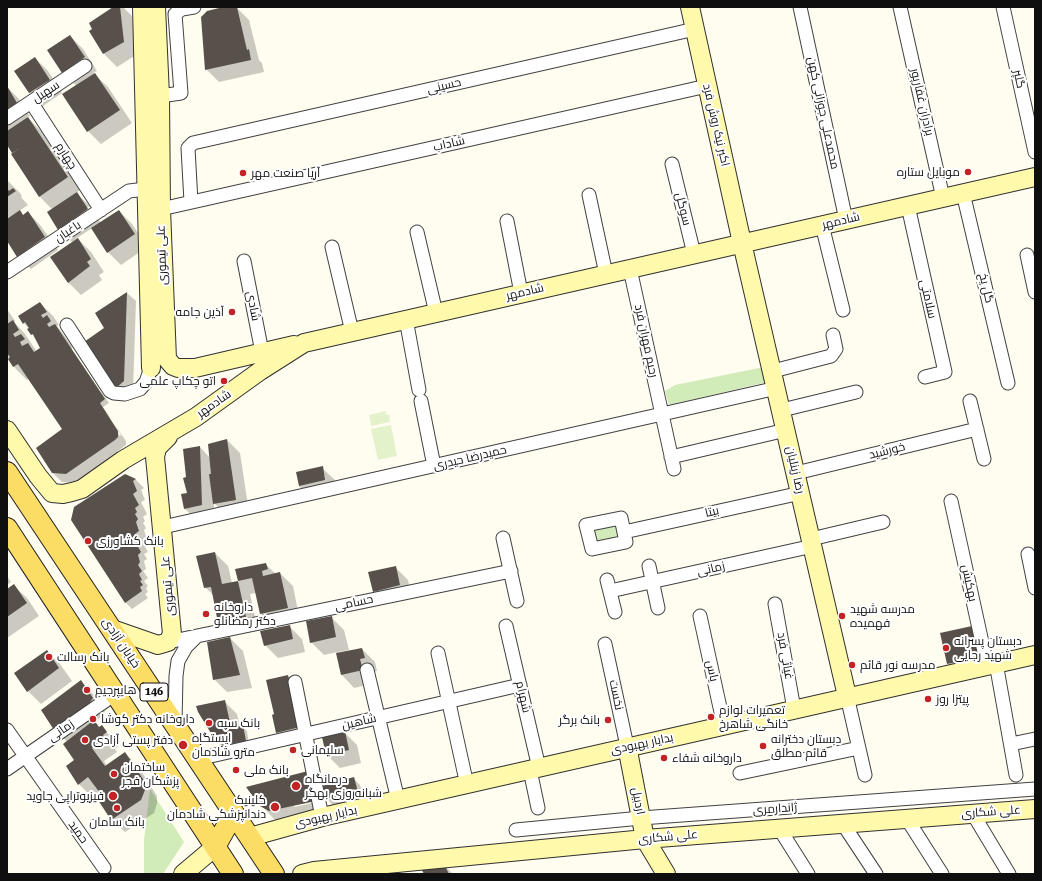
<!DOCTYPE html>
<html>
<head>
<meta charset="utf-8">
<style>
  body { margin:0 }
  #map { position:relative; width:1042px; height:881px; overflow:hidden; background:#fffdf0; font-family:"Roboto Serif",serif }
  canvas { display:block }
  .frame { position:absolute; inset:0; border:8px solid #0f0f0f; pointer-events:none }
</style>
</head>
<body>
<div id="map">
<canvas width="1042" height="881"></canvas>
<div class="frame"></div>
</div>
<script>
const ctx = document.querySelector('canvas').getContext('2d');
ctx.lineJoin = 'round';
function fillPath(path, color) { ctx.fillStyle = color; ctx.fill(path, 'evenodd'); }
const shape = rows => new Path2D(rows.map(r => 'M' + r).join(''));
function trace(path, color, width, dash) { ctx.strokeStyle = color; ctx.lineWidth = width; ctx.lineCap = dash ? 'butt' : 'round'; ctx.setLineDash(dash || []); ctx.stroke(path); }
function write(font, color, halo, rows, align = 'center') {
  ctx.font = font + ' "Roboto Serif",Cairo,serif'; ctx.lineWidth = 4; ctx.setLineDash([]); ctx.textBaseline = 'middle'; ctx.strokeStyle = halo; ctx.fillStyle = color; for (const [text, x, y, turn = 0] of rows) {
    ctx.save(); ctx.translate(x, y); ctx.rotate((+turn || 0) * Math.PI / 180); ctx.textAlign = isNaN(turn) ? turn : align; if (halo) ctx.strokeText(text, 0, 0); ctx.fillText(text, 0, 0); ctx.restore();
  }
}
const green = shape([
  [764,367,767,382,669,405,665,391,675,385],
  [618,523,621,540,595,545,591,529],
  [150,789,184,842,163,874,144,874,144,840]
]);
const pitch = shape([
  [386,411,386,415,389,414,390,422,371,426,369,415],
  [391,425,397,456,378,460,371,429]
]);
const shadow = shape([
  [115,7,123,7,132,16,136,55,117,67,104,54,90,32],
  [227,7,236,7,249,20,259,60,262,63,264,72,219,82,206,69],
  [70,36,83,49,97,71,93,73,108,87,132,123,101,144,88,131,77,86,62,72],
  [35,58,48,71,62,93,43,106,30,93,16,71],
  [7,87,18,98,30,116,27,117,41,131,80,190,76,193,90,206,61,227,61,229,91,208,101,223,119,211,132,224,147,247,121,265,108,252,92,228,77,238,91,252,104,272,99,275,102,280,81,295,68,282,73,243,59,229,53,210,40,197,7,144,7,132,9,131,7,129],
  [7,180,20,193,22,196,21,197,28,205,19,211,24,216,28,212,40,225,58,250,31,269,18,256,7,238],
  [127,293,136,301,133,390,117,388,106,328,97,313],
  [40,303,53,316,59,325,57,326,73,347,71,349,109,403,103,407,126,441,126,445,75,483,62,482,53,473,64,429,29,378,27,380,14,367,7,355,7,309,15,321,14,322,25,334,37,352,41,349,29,329,24,323],
  [105,412,107,412,121,435,120,436],
  [227,440,240,453,249,512,227,516,214,503,214,518,198,521,185,509,188,494,187,478,200,447,210,458,209,445],
  [322,468,335,480,337,493,312,499,299,486,297,473],
  [135,479,144,488,141,490,145,500,141,502,147,514,143,517,145,521,143,523,146,528,144,530,147,540,144,542,147,545,145,547,148,552,144,554,147,559,144,561,146,569,143,571,148,578,144,581,148,586,146,588,148,592,145,594,148,598,132,609,126,603,72,520],
  [215,553,228,566,232,583,239,582,237,570,265,564,276,574,280,573,293,586,300,621,274,627,261,614,256,593,250,594,258,630,232,635,219,622,214,596,205,587],
  [395,567,408,580,412,598,387,604,374,591],
  [7,576,11,582,7,585],
  [14,586,27,598,39,616,7,638,7,590],
  [331,617,344,630,349,650,338,652,338,654,362,649,375,662,377,671,373,672,375,683,354,688,342,675,337,652,324,655,311,642],
  [289,626,302,639,305,652,278,658,265,645],
  [972,627,985,663,954,670,948,664],
  [230,638,243,651,252,688,227,692,214,679],
  [47,652,60,664,72,681,41,704,28,691],
  [288,676,301,689,312,740,289,746,277,733,275,714],
  [81,682,94,695,105,712,95,723,99,728,101,726,119,746,115,749,117,752,104,761,107,766,125,753,138,766,157,796,157,803,154,813,125,832,112,820,100,800,104,798,100,791,92,797,79,784,67,767,76,760,67,742,55,729],
  [224,701,237,714,240,727,243,727,247,731,249,745,229,749,222,746,218,742],
  [344,732,357,745,361,763,340,768,327,755],
  [354,779,360,785,364,798,333,805,324,796,328,814,283,824,274,819,261,805],
  [321,799,321,801,294,807,294,805],
  [443,864,453,874,425,874],
  [398,869,403,874,358,874]
]);
const building = shape([
  [113,7,120,7,124,42,103,54,89,31,92,29,89,23],
  [223,7,237,7,247,50,249,49,251,60,205,70,201,17,207,11],
  [70,35,85,57,62,73,47,50],
  [35,57,50,80,29,93,14,71],
  [95,73,120,110,87,132,62,94],
  [7,86,17,103,7,109],
  [28,117,68,177,39,197,11,154,20,148,12,153,7,145,7,131],
  [7,188,9,191,13,188,16,191,7,197],
  [77,192,88,209,58,230,47,212],
  [20,210,23,215,28,211,45,237,17,257,7,241,7,219],
  [119,210,135,234,107,253,91,228],
  [78,238,91,259,87,262,90,266,68,283,50,257],
  [127,292,124,381,116,388,84,342,104,328,95,313],
  [40,302,47,312,41,315,43,318,47,315,51,321,47,324,49,327,55,324,105,399,100,403,118,431,118,437,115,440,66,474,52,473,36,448,62,429,18,364,13,367,8,359,10,357,7,353,7,324,13,320,19,330,13,334,15,337,21,334,25,339,20,342,22,346,28,343,34,352,40,348,33,334,31,335,27,329,29,328,25,322,23,324,18,316],
  [227,439,236,500,213,504,209,474,211,474,208,444],
  [200,446,202,505,184,509,181,494,187,493,183,478,186,477,183,449],
  [323,466,325,480,299,486,296,472],
  [125,474,136,479,133,481,137,491,133,494,139,505,135,508,137,512,135,514,138,519,136,522,139,531,136,533,139,536,137,538,140,543,137,545,141,552,138,555,140,562,138,565,142,571,139,574,142,580,140,581,143,585,140,587,142,591,125,603,71,520,74,507],
  [215,552,222,584,238,581,246,617,218,623,211,587,204,588,196,556],
  [266,563,268,569,262,571,263,576,280,572,288,608,260,614,252,578,238,581,235,569],
  [396,566,400,585,373,592,368,572],
  [14,584,27,603,7,617,7,589],
  [332,616,336,637,310,643,306,621],
  [290,625,293,639,264,646,260,631],
  [972,626,979,657,947,664,940,633],
  [230,637,240,675,213,680,207,642],
  [362,648,365,658,360,659,363,670,341,675,336,653],
  [47,650,59,668,27,692,14,673],
  [288,675,300,727,276,733,272,715,274,714,266,680],
  [81,680,93,698,86,708,54,730,41,710],
  [225,700,231,727,243,725,246,741,224,745,217,743,198,712,196,706],
  [94,720,99,727,102,725,107,732,103,735,105,738,92,748,105,766,125,752,145,782,145,790,141,800,111,820,98,800,103,797,88,777,78,785,66,766,74,760,63,744],
  [345,731,349,750,326,755,322,737],
  [308,771,316,801,269,811,260,806,246,787],
  [354,777,358,792,325,799,322,786],
  [443,862,449,874,424,874,419,865]
]);
const street = shape([
  [800,7,846,220],
  [900,7,943,198],
  [1003,7,1035,152],
  [160,96,181,93,175,14,182,9,194,7],
  [31,102,101,210],
  [7,118,85,66],
  [672,164,694,254],
  [963,193,1008,383],
  [589,195,606,274],
  [191,202,188,148,193,143,695,29],
  [908,206,945,372,925,377],
  [161,209,707,86],
  [507,221,521,293],
  [822,225,843,310],
  [417,232,436,313],
  [332,247,352,332],
  [1027,255,1035,292],
  [244,261,262,352],
  [630,269,674,469],
  [7,272,129,191,146,189],
  [406,319,419,390],
  [67,325,110,391,114,393,125,394,140,389,146,382,151,368],
  [773,371,831,356,836,349,833,335],
  [421,401,434,466],
  [970,401,984,459],
  [782,410,856,392],
  [671,457,786,430],
  [796,473,977,429],
  [951,501,987,665],
  [621,518,626,542,592,549,586,525,621,518],
  [163,527,777,388],
  [624,532,801,493],
  [503,538,517,601],
  [811,539,883,522],
  [1028,554,1035,588],
  [649,566,658,608],
  [607,580,615,612],
  [610,591,813,546],
  [775,604,794,709],
  [700,616,724,726],
  [506,626,539,768],
  [168,642,511,571],
  [605,644,627,746],
  [438,653,467,785],
  [996,663,1016,775],
  [367,670,398,800],
  [295,682,322,817],
  [847,696,865,775],
  [175,723,176,676,178,661,186,647,197,636],
  [7,730,104,868],
  [1011,744,1035,739],
  [198,759,520,685],
  [7,769,115,694],
  [530,770,538,808],
  [740,773,859,748],
  [973,814,1009,874],
  [907,819,942,874],
  [843,824,876,874],
  [779,828,808,874],
  [516,830,641,818,1035,789]
]);
const secondary = shape([
  [142,7,151,368],
  [156,7,160,96,161,209,167,359,173,366,178,368,195,368,294,345],
  [690,7,742,243,847,696],
  [7,430,38,476,52,493,63,494,72,492,82,489,123,460,196,417,260,371,304,343,1035,177],
  [112,629,158,645,168,642,172,634,155,457,157,448,168,437],
  [627,746,645,839,666,874],
  [250,837,322,817,1035,655],
  [183,874,215,847],
  [302,874,314,871,645,839,1035,809]
]);
const primary = shape([
  [7,472,274,874],
  [7,528,233,874],
  [215,847,234,813]
]);
const markers = [
  [968,172,4,"#c32324"],
  [243,173,4,"#c32324"],
  [232,312,4,"#c32324"],
  [224,381,4,"#c32324"],
  [88,541,4,"#c32324"],
  [206,614,4,"#c32324"],
  [842,616,4,"#c32324"],
  [946,648,4,"#c32324"],
  [49,657,4,"#c32324"],
  [852,665,4,"#c32324"],
  [87,690,4,"#c32324"],
  [928,699,4,"#c32324"],
  [711,717,4,"#c32324"],
  [93,719,4,"#c32324"],
  [608,720,4,"#c32324"],
  [209,723,4,"#c32324"],
  [85,740,4,"#c32324"],
  [183,745,5,"#c32324"],
  [763,746,4,"#c32324"],
  [293,750,4,"#c32324"],
  [664,758,4,"#c32324"],
  [236,770,4,"#c32324"],
  [114,774,4,"#c32324"],
  [296,786,5,"#c32324"],
  [113,796,5,"#c32324"],
  [275,807,5,"#c32324"],
  [117,808,4,"#c32324"]
];
const shields = [
  [154,692,28]
];
const shieldNames = [
  ["146",154,692]
];
const streetNames = [
  ["گلپر",1019,79,78],
  ["حسینی",444,86,-13],
  ["سهیل",46,92,-33],
  ["برادران غفارپور",922,102,77],
  ["محمدعلی جوزانی کهن",823,113,78],
  ["اکبر نیک روش فرد",716,125,77],
  ["شاداب",449,144,-13],
  ["چهارم",66,156,57],
  ["سوگل",683,209,76],
  ["شادمهر",841,221,-13],
  ["باغبان",68,232,-34],
  ["علی تیموری",162,255,-92],
  ["گل یخ",986,288,77],
  ["شادمهر",525,292,-13],
  ["سلامتی",928,299,77],
  ["شادی",253,306,79],
  ["رحیم مهران فرد",646,341,78],
  ["شادمهر",214,404,-35],
  ["خورشید",887,451,-14],
  ["حمیدرضا حیدری",470,458,-13],
  ["رضا زینلیان",795,470,77],
  ["بیتا",712,512,-13],
  ["زمانی",711,569,-13],
  ["بهکیش",969,583,78],
  ["علی تیموری",168,586,-95],
  ["حسامی",354,603,-12],
  ["خیابان آزادی",121,643,56],
  ["غیاثی فرد",785,656,80],
  ["یاس",712,671,78],
  ["نخست",616,695,78],
  ["شهرام",523,697,77],
  ["شاهین",359,722,-13],
  ["زمانی",61,731,-35],
  ["بدایار بهبودی",642,744,-12],
  ["اردبیل",638,801,79],
  ["ژاندارمری",775,809,-4],
  ["علی شکاری",991,812,-4],
  ["بدایار بهبودی",326,817,-13],
  ["حمید",78,832,55],
  ["علی شکاری",668,837,-5]
];
const poiNames = [
  ["موبایل ستاره",960,172,"right"],
  ["آریا صنعت مهر",251,173],
  ["آذین جامه",224,312,"right"],
  ["اتو چکاپ علمی",216,381,"right"],
  ["بانک کشاورزی",96,541],
  ["داروخانه",214,607],
  ["دکتر رمضانلو",214,621],
  ["مدرسه شهید",850,609],
  ["فهمیده",850,623],
  ["دبستان پسرانه",954,641],
  ["شهید رجایی",954,655],
  ["بانک رسالت",57,657],
  ["مدرسه نور قائم",860,665],
  ["هایپرجیم",95,690],
  ["پیتزا روز",936,699],
  ["تعمیرات لوازم",719,710],
  ["خانگی شاهرخ",719,724],
  ["داروخانه دکتر کوشا",101,719],
  ["بانک برگر",600,720,"right"],
  ["بانک سپه",217,723],
  ["ایستگاه",192,738],
  ["مترو شادمان",192,752],
  ["دبستان دخترانه",771,739],
  ["قائم مطلق",771,753],
  ["دفتر پستی آزادی",93,740],
  ["سلیمانی",301,750],
  ["داروخانه شفاء",672,758],
  ["ساختمان",122,767],
  ["پزشکان فجر",122,781],
  ["بانک ملی",244,770],
  ["درمانگاه",305,779],
  ["شبانه‌روزی بهگر",305,793],
  ["فیزیوتراپی جاوید",104,796,"right"],
  ["کلینیک",266,800,"right"],
  ["دندانپزشکی شادمان",266,814,"right"],
  ["بانک سامان",117,822,"center"]
];
fillPath(green, '#d1ebb9');
fillPath(pitch, '#e3f2cb');
fillPath(shadow, '#0003');
fillPath(building, '#58504b');
trace(street, '#424242', 15);
trace(secondary, '#313131', 20);
trace(primary, '#202020', 22);
trace(street, '#fff', 13);
trace(secondary, '#fff9ab', 18);
trace(primary, '#fbdc64', 20);
for (const [x, y, r, color] of markers) { const dot = new Path2D(); dot.arc(x, y, r, 0, 2 * Math.PI); ctx.fillStyle = color; ctx.fill(dot); trace(dot, '#fff', 1.5); }
for (const [x, y, w] of shields) { const box = new Path2D(); box.roundRect(x - w / 2, y - 9, w, 18, 3); ctx.fillStyle = '#fff'; ctx.fill(box); trace(box, '#0f0f0f', 1); }
write('bold 11px', '#0f0f0f', null, shieldNames);
write('12px', '#0f0f0f', '#fff', streetNames);
write('12px', '#0f0f0f', '#fff', poiNames, 'left');
</script>
</body>
</html>
